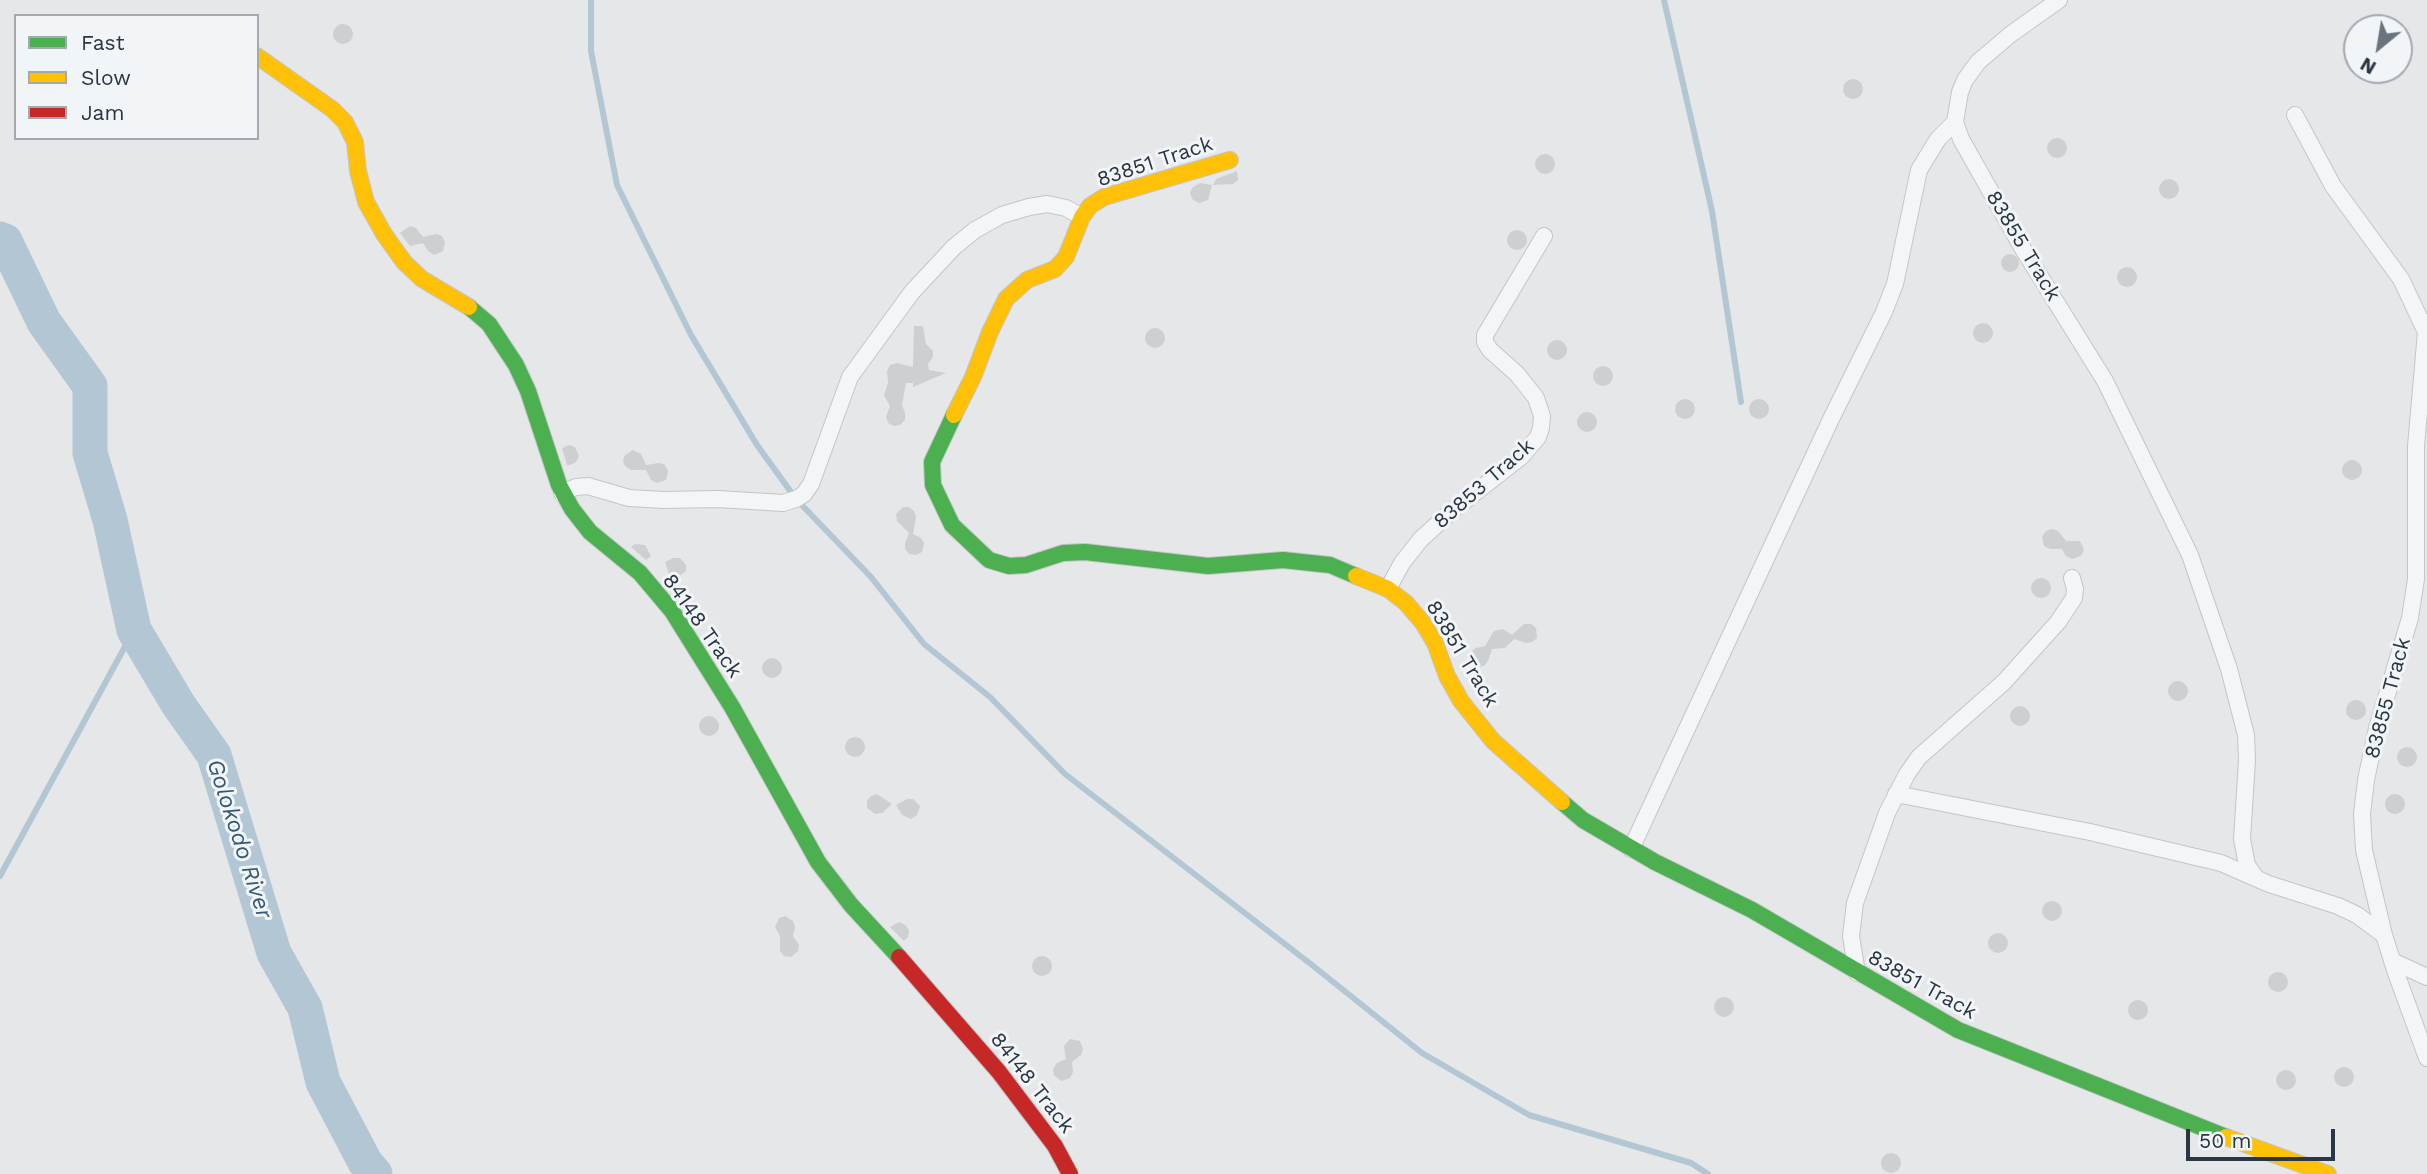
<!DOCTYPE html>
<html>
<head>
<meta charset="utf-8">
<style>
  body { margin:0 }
  #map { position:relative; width:2427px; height:1174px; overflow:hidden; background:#e5e7e9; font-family:"Work Sans",sans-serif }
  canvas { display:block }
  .legend { position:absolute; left:14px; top:14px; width:245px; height:126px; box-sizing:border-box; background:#f2f5f8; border:2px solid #a2a9b0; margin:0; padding:9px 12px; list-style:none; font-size:21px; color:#2a3643 }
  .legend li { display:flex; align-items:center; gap:14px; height:35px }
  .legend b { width:35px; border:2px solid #a2a9b0 }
  .north { position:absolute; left:2343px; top:14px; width:70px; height:70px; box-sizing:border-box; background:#f2f5f8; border:2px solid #a2a9b0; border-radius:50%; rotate:210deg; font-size:19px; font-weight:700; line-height:28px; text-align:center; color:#2a3643 }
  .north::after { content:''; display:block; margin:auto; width:24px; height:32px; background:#6b747d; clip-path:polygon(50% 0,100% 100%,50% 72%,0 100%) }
  .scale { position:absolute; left:2186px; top:1129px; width:149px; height:32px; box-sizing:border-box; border:4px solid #2a3643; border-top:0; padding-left:9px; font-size:21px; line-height:24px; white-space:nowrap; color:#2a3643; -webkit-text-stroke:5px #f2f5f8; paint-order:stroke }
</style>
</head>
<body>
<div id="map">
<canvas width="2427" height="1174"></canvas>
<ul class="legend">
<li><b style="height:9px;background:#4caf50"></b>Fast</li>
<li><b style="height:9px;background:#ffc107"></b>Slow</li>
<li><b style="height:9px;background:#c62828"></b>Jam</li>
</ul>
<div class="north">N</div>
<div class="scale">50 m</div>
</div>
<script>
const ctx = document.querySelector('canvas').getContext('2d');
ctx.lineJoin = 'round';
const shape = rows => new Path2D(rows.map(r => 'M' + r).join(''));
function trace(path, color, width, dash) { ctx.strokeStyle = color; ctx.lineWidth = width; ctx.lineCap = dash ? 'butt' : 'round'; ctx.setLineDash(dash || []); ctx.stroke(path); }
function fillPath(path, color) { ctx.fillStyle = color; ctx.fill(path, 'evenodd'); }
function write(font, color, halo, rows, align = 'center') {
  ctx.font = font + ' "Work Sans",sans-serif'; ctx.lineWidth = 6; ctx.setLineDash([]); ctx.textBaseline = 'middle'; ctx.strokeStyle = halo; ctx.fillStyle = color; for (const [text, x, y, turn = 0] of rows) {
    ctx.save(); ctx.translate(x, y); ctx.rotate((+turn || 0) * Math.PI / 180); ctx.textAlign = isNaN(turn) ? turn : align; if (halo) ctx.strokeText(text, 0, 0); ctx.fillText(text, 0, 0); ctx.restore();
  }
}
const stream = shape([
  [591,0,591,51,617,185,691,335,757,445,796,499,871,577,924,644,990,697,1065,774,1312,965,1422,1053,1529,1115,1691,1163,1708,1174],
  [1664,0,1712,211,1741,402],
  [0,876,134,630]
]);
const river = shape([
  [0,239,5,241,44,322,90,386,90,453,110,520,134,630,178,704,214,755,274,953,305,1008,323,1082,365,1162,375,1174]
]);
const building = shape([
  '333 34a10 10 0 1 1 20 0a10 10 0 1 1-20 0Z',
  '1843 89a10 10 0 1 1 20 0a10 10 0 1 1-20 0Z',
  '2047 148a10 10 0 1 1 20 0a10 10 0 1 1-20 0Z',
  '1535 164a10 10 0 1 1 20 0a10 10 0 1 1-20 0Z',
  [1237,171,1238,180,1233,184,1213,185,1216,179],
  '2159 189a10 10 0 1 1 20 0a10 10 0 1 1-20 0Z',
  [1200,183,1212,185,1208,200,1199,203,1193,200,1190,194,1192,188],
  [410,226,416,228,423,237,436,234,442,236,445,242,443,251,434,255,428,251,423,243,410,246,400,233],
  '1507 240a10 10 0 1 1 20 0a10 10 0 1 1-20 0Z',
  '2001 263a9 9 0 1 1 18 0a9 9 0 1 1-18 0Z',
  '2117 277a10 10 0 1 1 20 0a10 10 0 1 1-20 0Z',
  '1973 333a10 10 0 1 1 20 0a10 10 0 1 1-20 0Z',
  [914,326,923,326,926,344,933,351,933,357,928,364,929,370,946,373,913,387,913,383,906,383,902,405,905,413,905,420,900,425,894,426,888,423,886,417,890,406,884,395,888,383,887,371,890,365,897,363,913,367],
  '1145 338a10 10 0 1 1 20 0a10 10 0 1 1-20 0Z',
  '1547 350a10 10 0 1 1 20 0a10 10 0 1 1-20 0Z',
  '1593 376a10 10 0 1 1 20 0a10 10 0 1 1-20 0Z',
  '1675 409a10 10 0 1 1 20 0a10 10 0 1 1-20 0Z',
  '1749 409a10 10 0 1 1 20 0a10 10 0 1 1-20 0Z',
  '1577 422a10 10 0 1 1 20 0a10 10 0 1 1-20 0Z',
  [569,445,575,447,579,456,576,462,570,465,567,465,562,448],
  [633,450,641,454,646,465,659,463,665,465,668,471,666,480,657,483,651,480,646,470,631,470,625,466,623,461,625,455],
  '2342 470a10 10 0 1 1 20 0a10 10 0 1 1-20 0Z',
  [903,507,909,507,914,511,916,517,913,534,921,538,924,543,922,552,916,555,909,554,905,549,905,543,909,533,897,521,896,514],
  [2052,529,2058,531,2066,541,2080,541,2084,550,2081,556,2072,559,2066,556,2062,549,2050,549,2044,546,2042,537,2046,531],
  [635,544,645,545,651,556,646,560,631,547],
  [673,558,680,558,686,565,686,571,678,577,669,574,665,562],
  '2031 588a10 10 0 1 1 20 0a10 10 0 1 1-20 0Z',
  [1524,624,1531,624,1536,628,1537,638,1532,642,1526,643,1514,639,1505,648,1492,649,1488,661,1484,666,1477,667,1471,664,1469,658,1471,652,1476,648,1485,646,1494,631,1503,629,1512,635],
  '762 668a10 10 0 1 1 20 0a10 10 0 1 1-20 0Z',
  '2168 691a10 10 0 1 1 20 0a10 10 0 1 1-20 0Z',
  '2346 710a10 10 0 1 1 20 0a10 10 0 1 1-20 0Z',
  '2010 716a10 10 0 1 1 20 0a10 10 0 1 1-20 0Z',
  '699 726a10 10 0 1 1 20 0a10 10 0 1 1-20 0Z',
  '845 747a10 10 0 1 1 20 0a10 10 0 1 1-20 0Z',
  '2397 757a10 10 0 1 1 20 0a10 10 0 1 1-20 0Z',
  [877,794,892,804,882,813,875,814,867,808,867,801,871,796],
  '2385 804a10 10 0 1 1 20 0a10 10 0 1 1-20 0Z',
  [907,799,913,799,920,806,917,815,911,819,902,815,896,805],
  '2042 911a10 10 0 1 1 20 0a10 10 0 1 1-20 0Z',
  [785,916,793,921,795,927,793,936,799,945,798,951,791,957,784,956,780,951,780,936,775,927,779,918],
  [899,922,905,925,909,930,908,937,904,941,890,927],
  '1988 943a10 10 0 1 1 20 0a10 10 0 1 1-20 0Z',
  '1032 966a10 10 0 1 1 20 0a10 10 0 1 1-20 0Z',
  '2268 982a10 10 0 1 1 20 0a10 10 0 1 1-20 0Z',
  '1714 1007a10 10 0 1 1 20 0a10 10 0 1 1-20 0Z',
  '2128 1010a10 10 0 1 1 20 0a10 10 0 1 1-20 0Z',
  [1070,1039,1080,1041,1083,1049,1081,1055,1072,1062,1073,1072,1070,1078,1061,1081,1054,1075,1053,1069,1057,1063,1066,1059,1064,1046],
  '2334 1077a10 10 0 1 1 20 0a10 10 0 1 1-20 0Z',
  '2276 1080a10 10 0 1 1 20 0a10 10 0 1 1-20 0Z',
  '1881 1163a10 10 0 1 1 20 0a10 10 0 1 1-20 0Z'
]);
const street = shape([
  [2059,0,2011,34,1978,62,1965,80,1960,92,1955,122,1961,139,2023,249,2105,381,2190,555,2229,669,2246,735,2247,760,2242,839,2247,865,2256,878],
  [2295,115,2333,186,2401,279,2426,332,2416,446,2416,579,2410,618,2377,728,2366,780,2362,814,2364,850,2384,935,2396,973,2427,1058],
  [562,493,576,487,588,486,629,498,664,500,718,499,783,503,796,499,804,494,811,484,850,377,912,292,954,247,975,230,1002,215,1029,207,1047,204,1066,208,1082,217],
  [1388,589,1402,563,1421,539,1453,510,1521,457,1538,437,1541,428,1542,416,1536,398,1517,374,1490,350,1485,342,1485,335,1544,236],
  [1896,794,2090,832,2221,863,2269,884,2338,906,2357,915,2384,935],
  [1631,849,1831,419,1884,312,1895,284,1919,170,1938,139,1955,122],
  [2392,961,2427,977],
  [1857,973,1851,936,1855,903,1887,813,1907,774,1919,757,2004,682,2058,622,2074,598,2075,589,2072,578]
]);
const fast = shape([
  [469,307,489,324,516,365,528,391,559,485,572,509,590,532,640,573,672,611,732,707,818,862,851,905,899,957],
  [954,415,932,462,933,485,952,525,989,560,1009,566,1026,565,1063,553,1085,552,1208,566,1283,560,1330,565,1356,576],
  [1562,802,1583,820,1655,862,1752,910,1958,1030,2226,1137]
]);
const slow = shape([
  [257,56,332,109,345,122,355,142,358,171,366,202,384,234,404,262,422,279,469,307],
  [954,415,973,377,990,332,1006,299,1027,280,1055,269,1066,257,1082,217,1090,206,1104,197,1230,160],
  [1356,576,1388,589,1406,603,1423,623,1435,643,1447,676,1461,701,1493,741,1562,802],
  [2226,1137,2328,1174]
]);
const jam = shape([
  [899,957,999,1072,1055,1146,1070,1174]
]);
const streetNames = [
  ["83851 Track",1155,162,-18],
  ["83855 Track",2023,246,59],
  ["83853 Track",1484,484,-41],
  ["84148 Track",702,626,55],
  ["83851 Track",1462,654,59],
  ["83855 Track",2388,698,-75],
  ["83851 Track",1922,985,29],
  ["84148 Track",1032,1083,52]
];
const waterNames = [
  ["Golokodo River",239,839,72]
];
trace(stream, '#b3c6d3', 6);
trace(river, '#b3c6d3', 35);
fillPath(building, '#cdcfd1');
trace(street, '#c3c5c7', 18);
trace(fast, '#c3c5c7', 18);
trace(slow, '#c3c5c7', 18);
trace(jam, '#c3c5c7', 18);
trace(street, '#f3f5f6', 16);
trace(fast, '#4caf50', 16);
trace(slow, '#ffc107', 16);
trace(jam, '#c62828', 16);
write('21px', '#2a3643', '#f2f5f8', streetNames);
write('italic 23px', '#345977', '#f2f5f8', waterNames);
</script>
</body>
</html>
